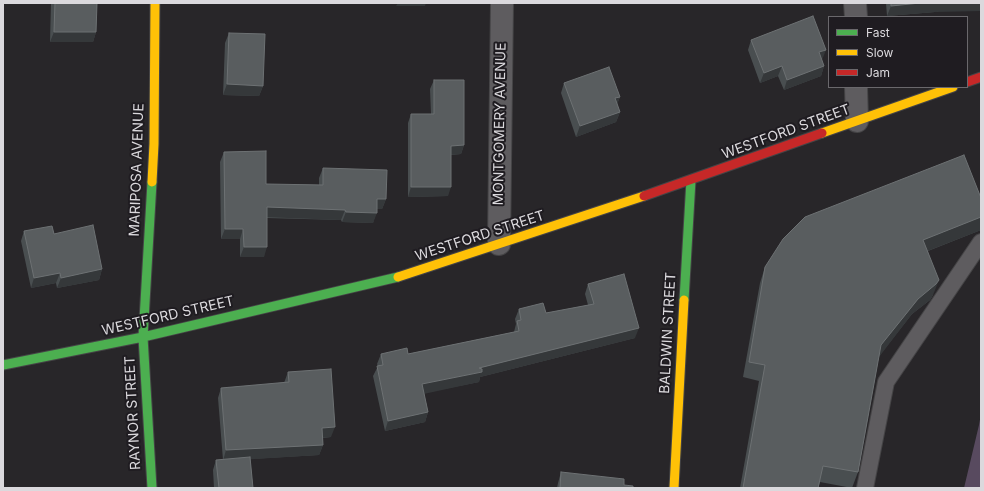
<!DOCTYPE html>
<html>
<head>
<meta charset="utf-8">
<style>
  body { margin:0 }
  #map { position:relative; width:984px; height:491px; overflow:hidden; background:#282629; font-family:Inter,sans-serif }
  canvas { display:block }
  .frame { position:absolute; inset:0; border:4px solid #dbd9dd; pointer-events:none }
  .legend { position:absolute; left:828px; top:16px; width:140px; height:72px; box-sizing:border-box; background:#1f1c21; border:1px solid #6a686c; margin:0; padding:5px 7px; list-style:none; font-size:12px; color:#dbd9dd }
  .legend li { display:flex; align-items:center; gap:8px; height:20px }
  .legend b { width:20px; border:1px solid #6a686c }
</style>
</head>
<body>
<div id="map">
<canvas width="984" height="491"></canvas>
<div class="frame"></div>
<ul class="legend">
<li><b style="height:5px;background:#4caf50"></b>Fast</li>
<li><b style="height:5px;background:#ffc107"></b>Slow</li>
<li><b style="height:5px;background:#c62828"></b>Jam</li>
</ul>
</div>
<script>
const ctx = document.querySelector('canvas').getContext('2d');
ctx.lineJoin = 'round';
function fillPath(path, color) { ctx.fillStyle = color; ctx.fill(path, 'evenodd'); }
const shape = rows => new Path2D(rows.map(r => 'M' + r).join(''));
function trace(path, color, width, dash) { ctx.strokeStyle = color; ctx.lineWidth = width; ctx.lineCap = dash ? 'butt' : 'round'; ctx.setLineDash(dash || []); ctx.stroke(path); }
function write(font, color, halo, rows, align = 'center') {
  ctx.font = font + ' Inter,sans-serif'; ctx.lineWidth = 4; ctx.setLineDash([]); ctx.textBaseline = 'middle'; ctx.strokeStyle = halo; ctx.fillStyle = color; for (const [text, x, y, turn = 0] of rows) {
    ctx.save(); ctx.translate(x, y); ctx.rotate((+turn || 0) * Math.PI / 180); ctx.textAlign = isNaN(turn) ? turn : align; if (halo) ctx.strokeText(text, 0, 0); ctx.fillText(text, 0, 0); ctx.restore();
  }
}
const forest = shape([
  [981,414,981,488,964,488,979,425]
]);
const lane = shape([
  [865,488,886,382,981,242]
]);
const street = shape([
  [855,3,856,17],
  [856,87,857,121],
  [499,244,502,3]
]);
const fast = shape([
  [152,182,143,337,152,488],
  [684,300,691,180],
  [3,365,143,337,398,277]
]);
const slow = shape([
  [822,133,953,87],
  [152,182,154,144,155,3],
  [398,277,644,196],
  [674,488,684,300]
]);
const jam = shape([
  [967,82,981,77],
  [644,196,822,133]
]);
const wall = shape([
  [51,3,97,3,96,32,93,42,50,42],
  [886,3,981,3,935,12,887,16],
  [229,33,263,86,259,96,223,95,225,43],
  [751,40,822,60,824,66,821,76,784,90,778,76,760,83,748,50],
  [434,80,464,145,461,154,451,155,448,196,408,197,408,123,411,114,431,114,430,89],
  [564,83,620,97,617,104,620,112,616,122,576,137,561,93],
  [224,152,266,184,319,185,319,178,323,168,386,199,382,209,377,209,373,223,342,222,341,220,267,218,264,257,240,257,240,239,221,239,220,162],
  [981,217,981,230,928,251,933,295,930,300,912,314,879,356,858,472,852,488,820,482,818,488,740,488,759,381,743,377,760,283,765,267],
  [24,231,54,234,102,269,99,280,57,288,56,283,31,288,21,241],
  [588,284,635,338,480,377,479,382,424,393,428,412,425,422,385,431,373,376,378,366,377,364,381,354,408,354,514,332,516,324,515,319,519,309,546,313,588,305,585,294],
  [288,372,331,437,323,438,323,445,319,455,250,459,253,488,214,488,213,470,216,460,223,460,218,398,221,388,284,383],
  [561,472,624,485,633,488,557,488,558,483]
]);
const shadedWall = shape([
  [398,3,426,3,425,6,396,6],
  [920,3,981,3,981,11,935,12,887,16,891,6],
  [54,32,96,32,93,42,50,42],
  [826,50,822,60,819,52],
  [782,66,778,76,760,83,764,73],
  [824,66,821,76,784,90,787,80],
  [227,84,263,86,259,96,223,95],
  [620,97,616,107,615,98],
  [620,112,616,122,576,137,580,126],
  [464,145,461,154,448,155,451,146],
  [411,187,451,187,448,196,408,197],
  [377,199,386,199,382,209,374,209],
  [267,207,345,210,341,220,263,217],
  [346,212,377,213,373,223,342,222],
  [981,217,981,230,917,255,923,240],
  [225,229,243,229,240,239,221,239],
  [244,247,267,247,264,257,240,257],
  [102,269,99,280,57,288,61,278],
  [60,273,56,283,31,288,34,278],
  [939,280,933,295,930,300,912,314,876,361,881,345,918,299],
  [639,328,635,338,480,377,479,382,419,395,422,384,479,368],
  [428,412,425,422,385,431,388,421],
  [335,427,331,437,318,438,322,428],
  [323,445,319,455,223,461,226,450]
]);
const building = shape([
  [55,3,97,3,96,32,54,32,55,3],
  [891,3,920,3,891,6,891,3],
  [813,16,826,50,819,52,824,66,787,80,782,66,764,73,751,40,813,16],
  [229,33,265,34,263,86,227,84,229,33],
  [609,67,620,97,615,98,620,112,580,126,564,83,609,67],
  [434,80,464,80,464,145,451,146,451,187,411,187,411,114,434,114,434,80],
  [266,151,266,184,323,185,323,168,387,170,386,199,377,199,377,213,346,212,345,210,267,207,267,247,244,247,243,229,225,229,224,152,266,151],
  [964,155,981,198,981,217,923,240,939,280,936,284,918,299,881,345,858,472,823,466,818,488,743,488,765,365,749,362,765,267,783,239,805,217,964,155],
  [93,225,102,269,61,278,60,273,34,278,24,231,52,226,54,234,93,225],
  [624,274,639,328,479,368,482,369,482,372,422,384,428,412,388,421,377,366,383,365,381,354,407,348,408,354,519,331,517,321,521,320,519,309,543,303,546,313,594,304,588,284,624,274],
  [331,369,335,427,322,428,323,445,226,450,221,388,289,382,288,372,331,369],
  [250,457,253,488,219,488,216,460,250,457],
  [561,472,624,479,624,485,633,486,633,488,560,488,561,472]
]);
const streetNames = [
  ["MONTGOMERY AVENUE",500,124,-89],
  ["WESTFORD STREET",786,132,-20],
  ["MARIPOSA AVENUE",137,170,-88],
  ["WESTFORD STREET",480,236,-18],
  ["WESTFORD STREET",168,316,-13],
  ["BALDWIN STREET",668,333,-87],
  ["RAYNOR STREET",133,413,-93]
];
fillPath(forest, '#584a5f');
trace(lane, '#454446', 18);
trace(street, '#454446', 24);
trace(fast, '#454446', 11);
trace(slow, '#454446', 11);
trace(jam, '#454446', 11);
trace(lane, '#5e5c5f', 16);
trace(street, '#5e5c5f', 22);
trace(fast, '#4caf50', 9);
trace(slow, '#ffc107', 9);
trace(jam, '#c62828', 9);
fillPath(wall, '#494e50');
fillPath(shadedWall, '#35383a');
fillPath(building, '#595d5f');
trace(building, '#6d7173', 1);
write('14px', '#dbd9dd', '#1f1c21', streetNames);
</script>
</body>
</html>
